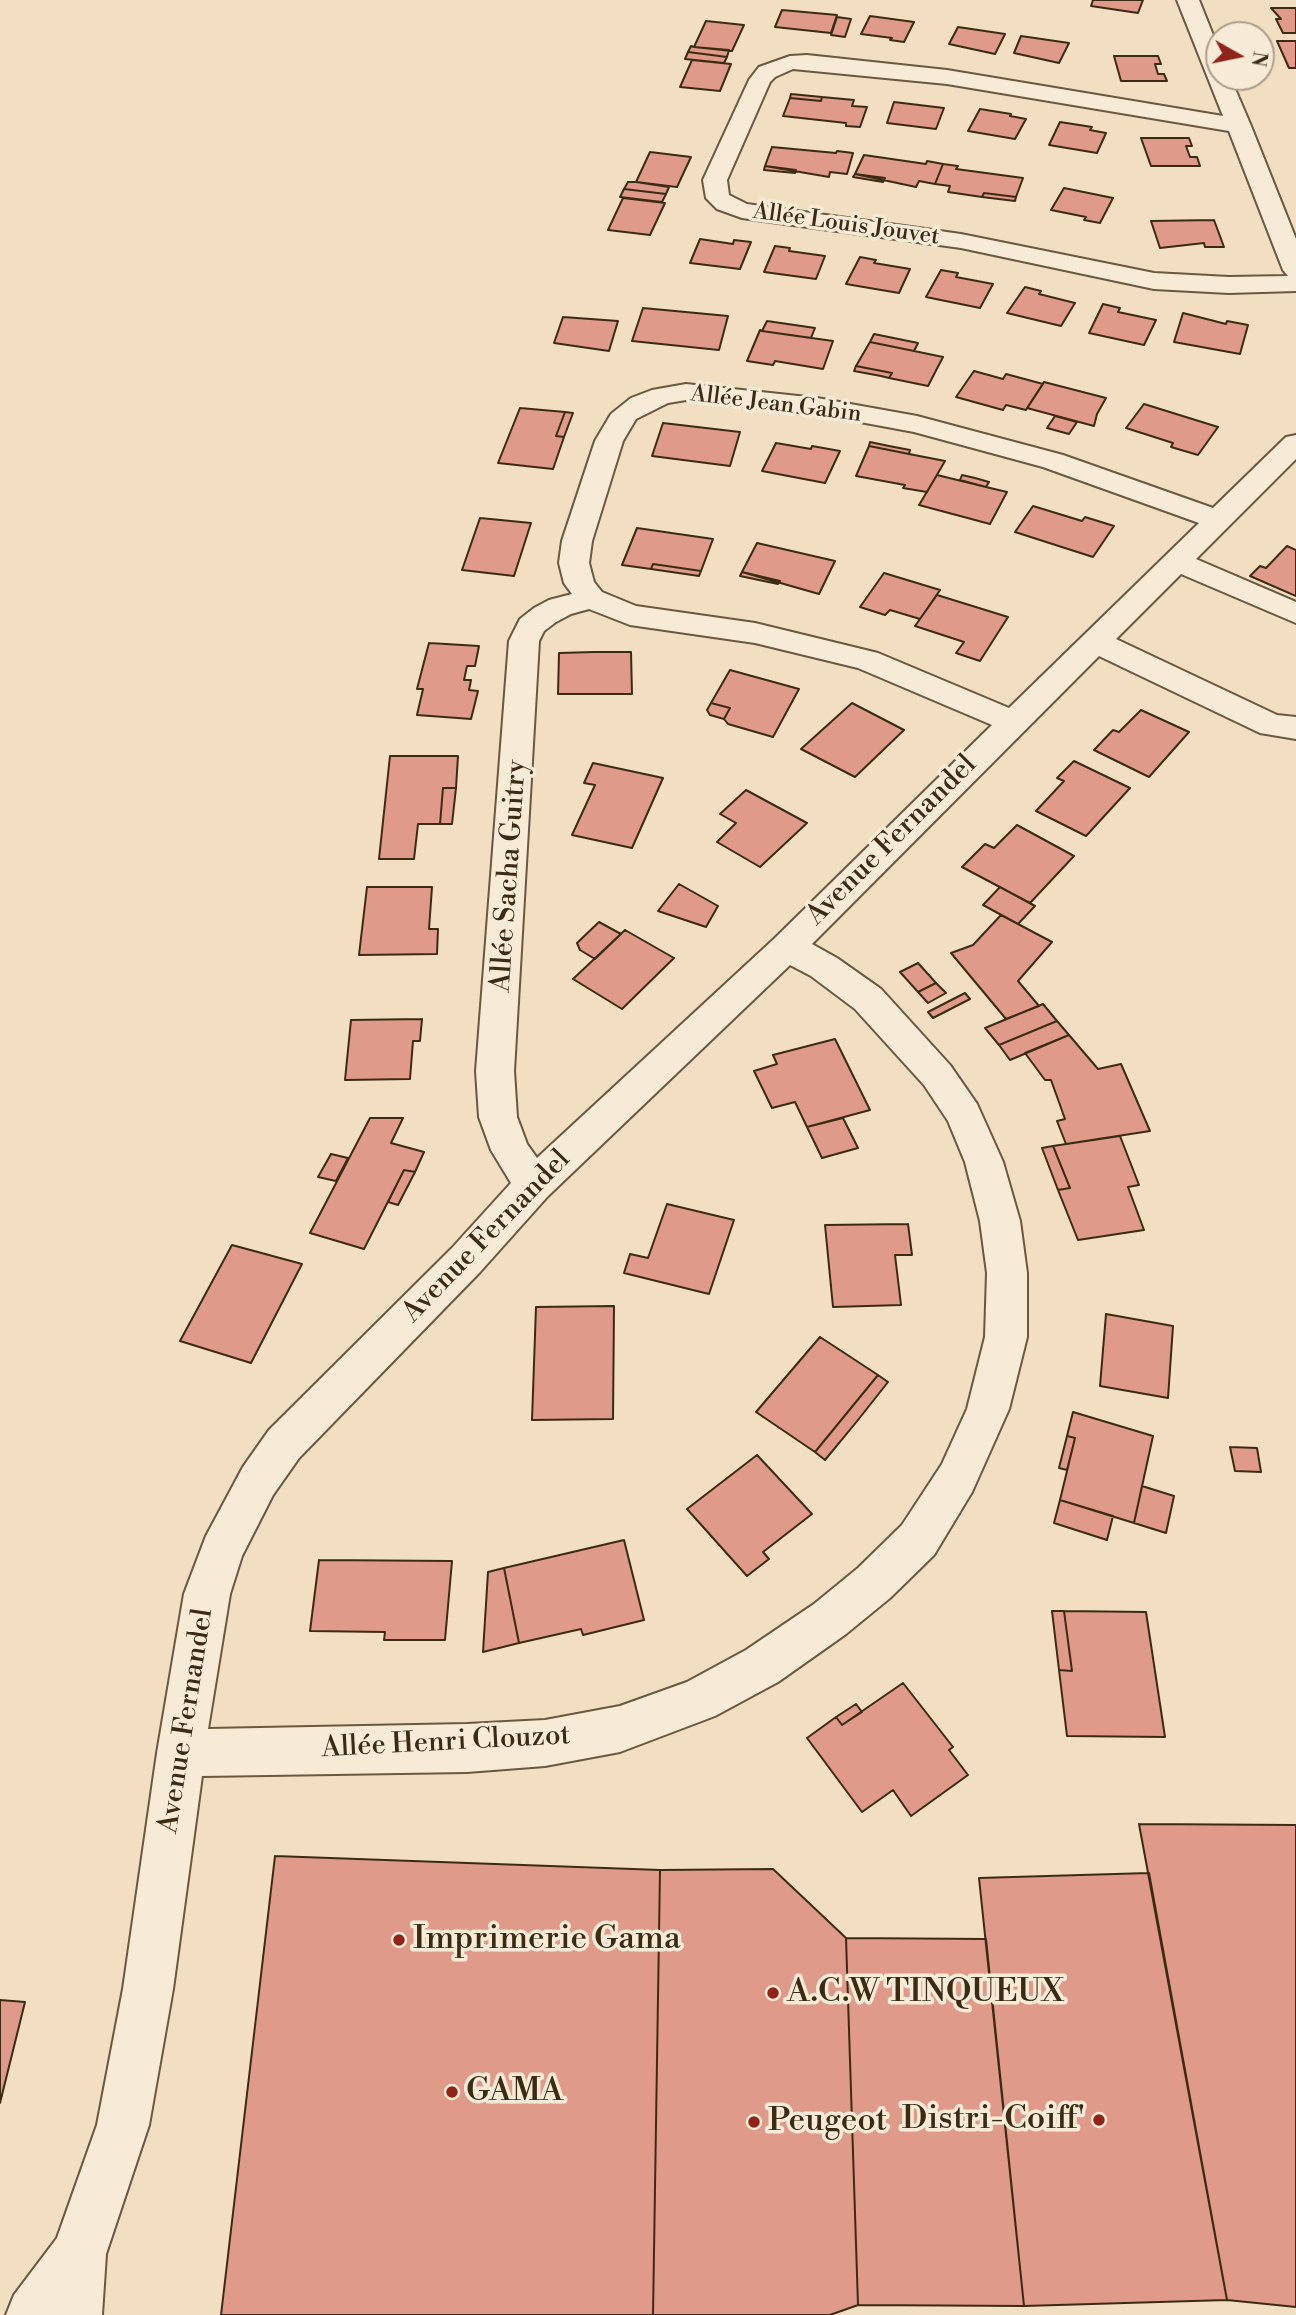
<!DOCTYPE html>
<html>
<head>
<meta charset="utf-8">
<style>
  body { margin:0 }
  #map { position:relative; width:1296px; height:2315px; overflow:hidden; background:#f2dfc2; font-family:"Libre Bodoni",serif }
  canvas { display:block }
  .north { position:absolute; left:1205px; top:21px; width:70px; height:70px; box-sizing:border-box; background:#f7ead7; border:2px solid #ac9e89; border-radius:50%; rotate:99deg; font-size:19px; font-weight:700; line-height:28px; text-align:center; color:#3c2b13 }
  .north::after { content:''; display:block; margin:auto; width:24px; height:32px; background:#8f2418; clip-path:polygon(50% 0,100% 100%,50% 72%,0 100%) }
</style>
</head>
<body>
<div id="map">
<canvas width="1296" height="2315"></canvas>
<div class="north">N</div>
</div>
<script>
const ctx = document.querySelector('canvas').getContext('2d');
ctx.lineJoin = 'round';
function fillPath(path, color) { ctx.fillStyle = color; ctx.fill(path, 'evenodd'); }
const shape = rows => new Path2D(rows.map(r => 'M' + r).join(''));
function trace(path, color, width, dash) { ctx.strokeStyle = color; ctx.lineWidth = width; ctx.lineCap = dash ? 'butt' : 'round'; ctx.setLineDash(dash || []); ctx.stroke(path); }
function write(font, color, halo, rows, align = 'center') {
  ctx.font = font + ' "Libre Bodoni",serif'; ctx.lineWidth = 7; ctx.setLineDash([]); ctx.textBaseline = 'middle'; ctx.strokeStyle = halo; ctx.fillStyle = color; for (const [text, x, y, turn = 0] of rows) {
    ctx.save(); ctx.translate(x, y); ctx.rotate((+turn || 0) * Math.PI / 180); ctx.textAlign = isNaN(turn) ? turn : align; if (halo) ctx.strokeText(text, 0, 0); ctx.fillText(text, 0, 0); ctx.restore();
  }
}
const building = shape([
  [1093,0,1143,0,1138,13,1091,6,1093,0],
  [1271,8,1296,8,1296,33,1283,33,1276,19,1281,19,1271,8],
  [782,10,837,15,831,33,775,27,782,10],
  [870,16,914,22,904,42,890,40,892,38,861,34,870,16],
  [837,17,851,19,845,37,831,35,837,17],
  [706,21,744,25,732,51,694,47,706,21],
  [958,27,1005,34,995,54,949,44,958,27],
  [1021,36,1069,43,1059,63,1014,53,1021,36],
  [1277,41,1296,41,1296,68,1289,68,1277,41],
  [691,46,694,47,729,50,727,57,688,52,691,46],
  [688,52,727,57,724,63,685,59,688,52],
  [1114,56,1158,56,1161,64,1155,64,1158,74,1164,74,1167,81,1121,81,1114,56],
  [692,60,731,64,720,91,680,87,692,60],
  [791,94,822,97,821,101,790,98,791,94],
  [822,97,854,100,852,106,867,107,860,127,846,126,846,123,783,116,790,98,821,101,822,97],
  [894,102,944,108,936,129,887,123,894,102],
  [980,109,1011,114,1010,116,1026,119,1015,139,968,131,980,109],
  [1060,122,1092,127,1090,130,1106,133,1097,153,1049,145,1060,122],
  [1141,138,1189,138,1192,146,1186,146,1190,157,1197,157,1200,166,1151,166,1141,138],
  [772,147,836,153,837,151,853,153,847,174,830,172,829,177,765,166,772,147],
  [650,152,691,157,677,187,636,182,650,152],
  [864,155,926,164,927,161,943,164,935,184,919,181,916,187,855,174,864,155],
  [943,164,958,166,956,169,1023,178,1016,197,984,193,982,197,948,192,950,186,935,184,943,164],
  [765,166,796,170,795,173,764,170,765,166],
  [855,174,885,178,883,182,853,177,855,174],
  [628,182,636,182,669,187,666,194,624,189,628,182],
  [1064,188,1113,198,1100,223,1084,220,1086,217,1051,210,1064,188],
  [624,189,666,194,662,202,620,197,624,189],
  [984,193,1016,197,1015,201,982,197,984,193],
  [623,198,665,203,650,235,608,230,623,198],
  [1214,220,1224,247,1205,247,1204,243,1160,248,1151,221,1214,220],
  [700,239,733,244,734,240,751,242,740,269,690,263,700,239],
  [775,246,790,248,789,251,825,256,816,279,764,272,775,246],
  [860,257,876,260,874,263,910,269,899,293,846,284,860,257],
  [941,270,958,273,956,277,993,284,980,308,926,297,941,270],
  [1025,287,1041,291,1039,294,1075,303,1061,326,1007,313,1025,287],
  [1103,304,1120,308,1118,312,1156,320,1144,345,1089,333,1103,304],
  [643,308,728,316,719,350,632,341,643,308],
  [1183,313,1226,324,1227,321,1248,325,1240,354,1174,342,1183,313],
  [563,317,618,321,609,351,554,343,563,317],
  [767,321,815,328,811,338,762,331,767,321],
  [760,330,762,331,833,341,823,369,775,361,773,365,747,361,760,330],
  [874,334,918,343,914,351,870,342,874,334],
  [870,342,914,351,943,357,928,386,889,378,892,373,856,366,870,342],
  [856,366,892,373,889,378,881,376,854,371,856,366],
  [974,371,1003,379,1006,374,1043,384,1026,410,1006,405,1003,410,956,397,974,371],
  [1044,382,1106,398,1097,414,1094,426,1027,408,1044,382],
  [1144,404,1218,427,1198,455,1171,447,1173,443,1126,428,1144,404],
  [520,408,565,412,556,436,564,437,553,469,498,463,520,408],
  [565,412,573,413,564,437,556,436,565,412],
  [1055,416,1077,422,1069,434,1047,428,1055,416],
  [663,423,740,432,730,466,652,456,663,423],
  [870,442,889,446,910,450,909,454,869,446,870,442],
  [776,443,811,449,812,446,840,451,825,483,762,471,776,443],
  [869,446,909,454,945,461,927,492,903,488,905,485,856,476,869,446],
  [937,475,986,487,1007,492,990,524,919,505,937,475],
  [962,475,975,478,989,482,986,487,960,480,962,475],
  [1033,506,1082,521,1085,517,1114,526,1093,557,1015,532,1033,506],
  [480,518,531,523,514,576,462,570,480,518],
  [637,528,713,539,701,571,653,564,651,569,622,565,637,528],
  [757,543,835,561,819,594,742,572,757,543],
  [1287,546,1296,550,1296,596,1250,576,1260,566,1266,568,1287,546],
  [653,564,701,571,699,576,651,569,653,564],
  [742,572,780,581,778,584,740,576,742,572],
  [884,573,940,590,920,619,890,610,885,615,860,607,884,573],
  [937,595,1008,617,980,661,956,653,964,642,915,626,937,595],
  [429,643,479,646,475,666,467,666,464,680,471,680,469,690,478,691,471,719,417,715,423,689,417,689,429,643],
  [594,652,631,652,632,694,558,694,559,653,594,652],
  [730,670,799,689,773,737,728,724,724,719,730,708,711,703,730,670],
  [711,703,730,708,724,719,710,715,707,710,711,703],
  [852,703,904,730,855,777,801,749,852,703],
  [1141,710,1189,732,1149,777,1094,750,1113,730,1119,732,1141,710],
  [390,756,458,756,456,788,443,788,440,824,418,824,414,859,379,859,390,756],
  [1074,761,1130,788,1086,836,1036,811,1064,781,1057,778,1074,761],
  [593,763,663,778,632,848,572,835,595,785,584,783,593,763],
  [443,788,456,788,452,824,440,824,443,788],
  [746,790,807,823,760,867,717,842,736,823,720,814,746,790],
  [1017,825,1074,856,1030,903,962,867,985,844,994,848,1017,825],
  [679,884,718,906,706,927,658,911,679,884],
  [367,887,432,887,429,929,438,929,437,954,359,955,367,887],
  [1000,887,1035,906,1018,924,983,905,1000,887],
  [1001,915,1052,942,1018,981,1039,1006,1006,1019,951,953,973,945,1001,915],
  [599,922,621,934,595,959,580,950,577,943,599,922],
  [625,930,674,958,622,1009,573,979,625,930],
  [918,963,936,983,918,992,900,972,918,963],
  [936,983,946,993,928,1003,918,992,936,983],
  [965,993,970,999,933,1018,928,1012,965,993],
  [1043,1004,1057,1021,999,1045,985,1028,1043,1004],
  [422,1019,420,1041,413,1041,410,1079,345,1080,351,1020,422,1019],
  [1057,1021,1069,1035,1010,1060,999,1045,1057,1021],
  [1069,1035,1098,1069,1121,1064,1150,1131,1066,1144,1057,1121,1065,1119,1051,1080,1045,1080,1025,1053,1069,1035],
  [835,1039,870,1110,807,1127,795,1102,772,1108,754,1071,777,1064,773,1055,835,1039],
  [370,1118,403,1118,391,1143,424,1152,415,1172,404,1170,364,1249,310,1233,370,1118],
  [843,1118,858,1148,822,1158,807,1127,843,1118],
  [1120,1136,1139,1185,1128,1187,1144,1230,1078,1240,1058,1190,1070,1188,1053,1146,1120,1136],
  [1053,1146,1070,1188,1058,1190,1042,1148,1053,1146],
  [331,1154,348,1158,336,1181,318,1177,331,1154],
  [404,1170,415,1172,398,1205,388,1202,404,1170],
  [667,1204,734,1220,709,1294,624,1273,630,1254,648,1258,667,1204],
  [908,1224,912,1255,895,1255,901,1305,833,1307,825,1225,908,1224],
  [232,1245,302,1264,251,1363,180,1341,232,1245],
  [614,1306,613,1419,532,1420,536,1307,614,1306],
  [1106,1314,1173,1326,1168,1398,1100,1386,1106,1314],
  [820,1337,878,1375,815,1452,756,1412,820,1337],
  [878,1375,888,1382,858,1420,825,1460,815,1452,878,1375],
  [1073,1412,1153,1436,1134,1523,1060,1500,1075,1438,1067,1436,1073,1412],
  [1067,1436,1075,1438,1067,1470,1059,1468,1067,1436],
  [1230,1447,1257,1448,1261,1472,1235,1471,1230,1447],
  [757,1455,812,1514,763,1552,769,1559,747,1576,687,1509,757,1455],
  [1142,1486,1174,1496,1166,1533,1134,1523,1142,1486],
  [1060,1500,1113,1516,1107,1540,1054,1523,1060,1500],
  [624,1540,644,1620,583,1635,581,1629,519,1643,504,1568,624,1540],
  [319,1560,452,1561,445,1640,384,1640,385,1632,310,1631,319,1560],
  [504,1568,519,1643,483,1652,488,1572,504,1568],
  [1052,1611,1064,1611,1072,1671,1059,1670,1052,1611],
  [1064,1611,1146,1612,1165,1737,1067,1736,1059,1670,1072,1671,1064,1611],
  [903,1683,953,1747,949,1750,968,1775,911,1816,893,1790,862,1812,807,1738,836,1717,842,1725,903,1683],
  [856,1704,862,1712,842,1725,836,1717,856,1704],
  [1139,1824,1296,1825,1296,2307,1227,2300,1139,1824],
  [275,1856,660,1870,653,2315,221,2315,275,1856],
  [773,1869,846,1938,858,2305,830,2315,653,2315,660,1870,773,1869],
  [1149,1873,1227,2300,1024,2306,979,1878,1149,1873],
  [846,1938,986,1939,1024,2306,858,2305,846,1938],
  [0,2000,25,2002,0,2103,0,2000]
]);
const minor = shape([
  [1177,0,1199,0,1219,50,1219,77,1230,77,1251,126,1296,239,1296,291,1229,293,1154,289,961,248,742,218,717,209,706,198,703,180,749,80,759,67,790,56,807,55,947,70,1223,116,1177,0],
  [793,69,947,84,1229,131,1283,270,1288,276,1229,277,1154,273,961,234,747,204,729,195,727,180,770,82,775,77,793,69],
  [686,384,817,398,917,416,1063,455,1213,508,1286,437,1296,435,1296,459,1196,559,1296,602,1296,623,1181,574,1116,639,1277,715,1296,717,1296,739,1260,733,1099,656,812,944,837,958,881,989,950,1065,977,1104,1003,1162,1020,1221,1027,1273,1027,1337,1009,1409,972,1492,934,1555,890,1598,846,1634,778,1682,715,1716,620,1752,545,1766,467,1772,202,1776,173,1989,149,2125,106,2254,102,2315,6,2315,14,2295,57,2238,97,2125,123,1989,157,1753,184,1594,206,1536,243,1467,269,1430,452,1248,511,1183,491,1150,479,1117,476,1071,509,641,520,619,534,608,549,600,572,594,564,583,559,563,562,541,595,441,611,414,631,398,652,390,686,384],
  [686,400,817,414,914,432,1043,467,1199,523,1009,708,878,653,755,623,636,606,602,592,594,582,589,563,592,541,623,441,636,419,668,403,686,400],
  [589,609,630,625,755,643,858,668,992,725,775,938,537,1158,527,1144,517,1117,514,1071,539,641,544,631,556,622,571,614,589,609],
  [790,965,811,976,855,1009,924,1085,948,1121,965,1162,980,1221,987,1273,985,1337,967,1409,942,1464,902,1525,858,1568,814,1604,746,1650,687,1682,620,1706,545,1720,467,1724,208,1729,230,1594,242,1556,273,1495,299,1458,480,1272,548,1196,790,965]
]);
const markers = [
  [399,1940,7,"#8f2418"],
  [773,1993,7,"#8f2418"],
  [452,2092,7,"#8f2418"],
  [1099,2120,7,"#8f2418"],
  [754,2122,7,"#8f2418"]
];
const farStreetnames = [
  ["Allée Louis Jouvet",846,225,8],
  ["Allée Jean Gabin",776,405,7]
];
const streetNames = [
  ["Avenue Fernandel",892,841,-45],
  ["Allée Sacha Guitry",510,876,-86],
  ["Avenue Fernandel",487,1237,-46],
  ["Avenue Fernandel",187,1721,-81],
  ["Allée Henri Clouzot",446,1743,-3]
];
const nearPoinames = [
  ["Imprimerie Gama",413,1940],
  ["A.C.W TINQUEUX",787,1993],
  ["GAMA",466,2092],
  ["Distri-Coiff'",1085,2120,"right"],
  ["Peugeot",768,2122]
];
fillPath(building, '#e09a8a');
trace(building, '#3c2b13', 2);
trace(minor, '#6a583f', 4);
fillPath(minor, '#f7ead7');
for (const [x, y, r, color] of markers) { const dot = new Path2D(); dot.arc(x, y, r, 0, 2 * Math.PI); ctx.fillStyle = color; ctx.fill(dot); trace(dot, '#f7ead7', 2.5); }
write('23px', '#3c2b13', '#f7ead7', farStreetnames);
write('28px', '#3c2b13', '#f7ead7', streetNames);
write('33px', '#3c2b13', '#f7ead7', nearPoinames, 'left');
</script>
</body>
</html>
